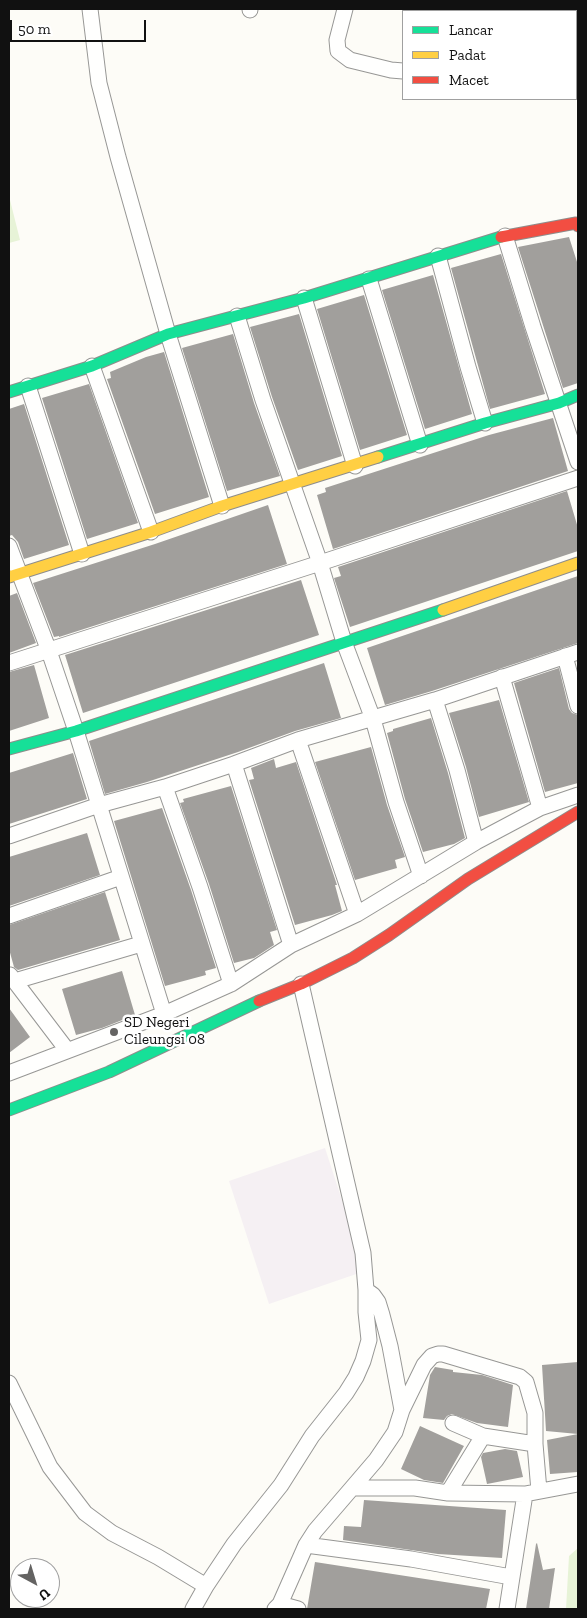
<!DOCTYPE html>
<html>
<head>
<meta charset="utf-8">
<style>
  body { margin:0 }
  #map { position:relative; width:587px; height:1618px; overflow:hidden; background:#fdfcf7; font-family:"Zilla Slab",serif }
  canvas { display:block }
  .frame { position:absolute; inset:0; border:10px solid #111; pointer-events:none }
  .legend { position:absolute; left:402px; top:10px; width:175px; height:90px; box-sizing:border-box; background:#fff; border:1px solid #a0a0a0; margin:0; padding:6px 9px; list-style:none; font-size:15px; color:#111 }
  .legend li { display:flex; align-items:center; gap:10px; height:25px }
  .legend b { width:25px; border:1px solid #a0a0a0 }
  .north { position:absolute; left:10px; top:1558px; width:50px; height:50px; box-sizing:border-box; background:#fff; border:1px solid #a0a0a0; border-radius:50%; rotate:141deg; font-size:14px; font-weight:700; line-height:20px; text-align:center; color:#111 }
  .north::after { content:''; display:block; margin:auto; width:18px; height:22px; background:#646362; clip-path:polygon(50% 0,100% 100%,50% 72%,0 100%) }
  .scale { position:absolute; left:10px; top:20px; width:136px; height:22px; box-sizing:border-box; border:2px solid #111; border-top:0; padding-left:6px; font-size:15px; line-height:18px; white-space:nowrap; color:#111; -webkit-text-stroke:4px #fff; paint-order:stroke }
</style>
</head>
<body>
<div id="map">
<canvas width="587" height="1618"></canvas>
<div class="frame"></div>
<ul class="legend">
<li><b style="height:6px;background:#16e098"></b>Lancar</li>
<li><b style="height:6px;background:#ffcf43"></b>Padat</li>
<li><b style="height:6px;background:#f24e42"></b>Macet</li>
</ul>
<div class="north">U</div>
<div class="scale">50 m</div>
</div>
<script>
const ctx = document.querySelector('canvas').getContext('2d');
ctx.lineJoin = 'round';
function fillPath(path, color) { ctx.fillStyle = color; ctx.fill(path, 'evenodd'); }
const shape = rows => new Path2D(rows.map(r => 'M' + r).join(''));
function trace(path, color, width, dash) { ctx.strokeStyle = color; ctx.lineWidth = width; ctx.lineCap = dash ? 'butt' : 'round'; ctx.setLineDash(dash || []); ctx.stroke(path); }
function write(font, color, halo, rows, align = 'center') {
  ctx.font = font + ' "Zilla Slab",serif'; ctx.lineWidth = 5; ctx.setLineDash([]); ctx.textBaseline = 'middle'; ctx.strokeStyle = halo; ctx.fillStyle = color; for (const [text, x, y, turn = 0] of rows) {
    ctx.save(); ctx.translate(x, y); ctx.rotate((+turn || 0) * Math.PI / 180); ctx.textAlign = isNaN(turn) ? turn : align; if (halo) ctx.strokeText(text, 0, 0); ctx.fillText(text, 0, 0); ctx.restore();
  }
}
const industrial = shape([
  [325,1148,365,1271,269,1304,229,1181]
]);
const green = shape([
  [9,196,20,240,9,243],
  [578,1548,578,1609,566,1609,569,1556]
]);
const building = shape([
  [569,237,578,265,578,383,563,388,518,247],
  [501,254,545,394,490,409,451,268],
  [433,275,472,414,425,429,382,290],
  [364,295,407,435,360,450,317,309],
  [299,314,342,456,298,470,272,397,250,327],
  [233,334,254,403,280,476,227,491,182,348],
  [164,352,209,497,155,514,107,379,111,378,110,372,146,357],
  [89,384,138,523,87,539,42,398],
  [24,404,69,545,24,559,18,542,12,535,9,536,9,409],
  [553,418,568,471,333,549,317,495,326,492,325,488,489,435],
  [567,491,578,528,578,551,350,627,334,578,341,576,338,567],
  [268,505,287,564,59,637,59,636,54,637,33,583,155,544],
  [578,576,578,643,432,691,385,705,367,648],
  [301,580,319,635,83,713,65,655],
  [17,593,36,643,9,653,9,596],
  [324,663,341,718,295,731,238,752,147,782,105,794,89,741],
  [34,665,49,718,9,731,9,672],
  [559,668,569,709,572,713,578,715,578,783,545,792,514,683],
  [499,700,529,802,479,817,466,767,449,713],
  [431,718,448,773,465,838,454,844,423,852,405,799,387,733,393,731,393,729],
  [371,747,387,805,405,857,395,860,397,868,355,880,315,762],
  [73,753,87,799,9,824,9,773],
  [274,759,276,768,296,762,337,885,335,885,342,911,332,915,295,925,249,780,254,779,251,768],
  [231,786,277,930,270,932,274,945,254,958,234,963,209,884,180,803,184,802,183,799],
  [162,808,191,890,216,968,205,971,206,975,165,986,114,821],
  [87,833,100,875,9,906,9,857],
  [105,892,120,940,18,970,14,967,9,949,9,925],
  [122,971,135,1015,102,1028,76,1035,62,989],
  [9,1008,30,1037,9,1053],
  [578,1362,578,1434,546,1431,542,1365],
  [435,1367,453,1370,453,1372,482,1375,513,1385,508,1427,477,1423,452,1414,447,1416,444,1420,423,1418,430,1375],
  [420,1426,464,1446,443,1483,424,1480,401,1469],
  [578,1434,578,1472,550,1474,547,1440],
  [505,1449,517,1451,523,1477,487,1484,481,1457,483,1453],
  [364,1500,506,1510,502,1558,438,1554,343,1540,344,1526,361,1527],
  [537,1543,543,1570,555,1568,549,1609,526,1609,536,1544],
  [315,1562,490,1589,486,1609,307,1609]
]);
const street = shape([
  [90,9,99,83,118,157,168,334,222,506],
  [345,9,337,40,338,51,350,60,391,70,403,71],
  [250,10,250,9],
  [436,11,437,9],
  [522,11,522,9],
  [505,236,533,327,578,462],
  [438,256,468,367,485,423],
  [369,279,420,445],
  [304,298,355,466],
  [237,316,263,400,320,563,344,642,373,719,396,802,421,876],
  [92,366,151,532],
  [28,386,82,554],
  [9,546,49,651,76,731,164,1014],
  [565,656,578,706],
  [9,663,320,563,578,478],
  [502,677,540,808],
  [435,700,457,770,476,842],
  [298,740,357,914],
  [234,764,291,945],
  [165,787,200,887,231,984],
  [9,836,99,805,165,787,234,764,298,740,435,700,578,652],
  [9,916,121,877],
  [10,975,67,1050],
  [15,981,141,944],
  [301,984,363,1253,366,1290,373,1295,378,1302,382,1315,390,1346,402,1410,395,1432,376,1460,352,1488],
  [9,1073,164,1014,231,984,291,945,357,914,476,842,540,808,578,795],
  [9,1383,50,1467,85,1513,112,1533,158,1557,206,1586],
  [402,1410,424,1365,432,1356,438,1354,443,1354,520,1377,526,1382,535,1413,535,1444,539,1491],
  [453,1423,483,1436],
  [448,1493,483,1436,535,1444],
  [306,1545,411,1559,511,1577],
  [280,1604,298,1609],
  [193,1609,206,1586,234,1544,281,1485,312,1436,346,1393,356,1377,363,1361,369,1340,366,1312,366,1290],
  [275,1609,280,1604,306,1545,315,1531,352,1488,415,1488,448,1493,525,1494,578,1484],
  [507,1609,525,1494]
]);
const fast = shape([
  [9,392,92,366,168,334,304,298,501,237],
  [378,457,485,423,559,403,578,395],
  [9,749,76,731,443,610],
  [9,1110,109,1072,259,1001]
]);
const slow = shape([
  [9,577,151,532,222,506,378,457],
  [443,610,578,563]
]);
const jam = shape([
  [501,237,576,223,578,226],
  [259,1001,301,984,353,958,389,935,468,879,578,812]
]);
const markers = [
  [114,1032,5,"#646362"]
];
const poiNames = [
  ["SD Negeri",124,1023],
  ["Cileungsi 08",124,1040]
];
fillPath(industrial, '#f5f0f3');
fillPath(green, '#e7f3d7');
fillPath(building, '#a19f9c');
trace(street, '#979795', 17);
trace(fast, '#8e8d8b', 13);
trace(slow, '#8e8d8b', 13);
trace(jam, '#8e8d8b', 13);
trace(street, '#fffffe', 15);
trace(fast, '#16e098', 11);
trace(slow, '#ffcf43', 11);
trace(jam, '#f24e42', 11);
for (const [x, y, r, color] of markers) { const dot = new Path2D(); dot.arc(x, y, r, 0, 2 * Math.PI); ctx.fillStyle = color; ctx.fill(dot); trace(dot, '#fff', 2); }
write('15px', '#111', '#fff', poiNames, 'left');
</script>
</body>
</html>
